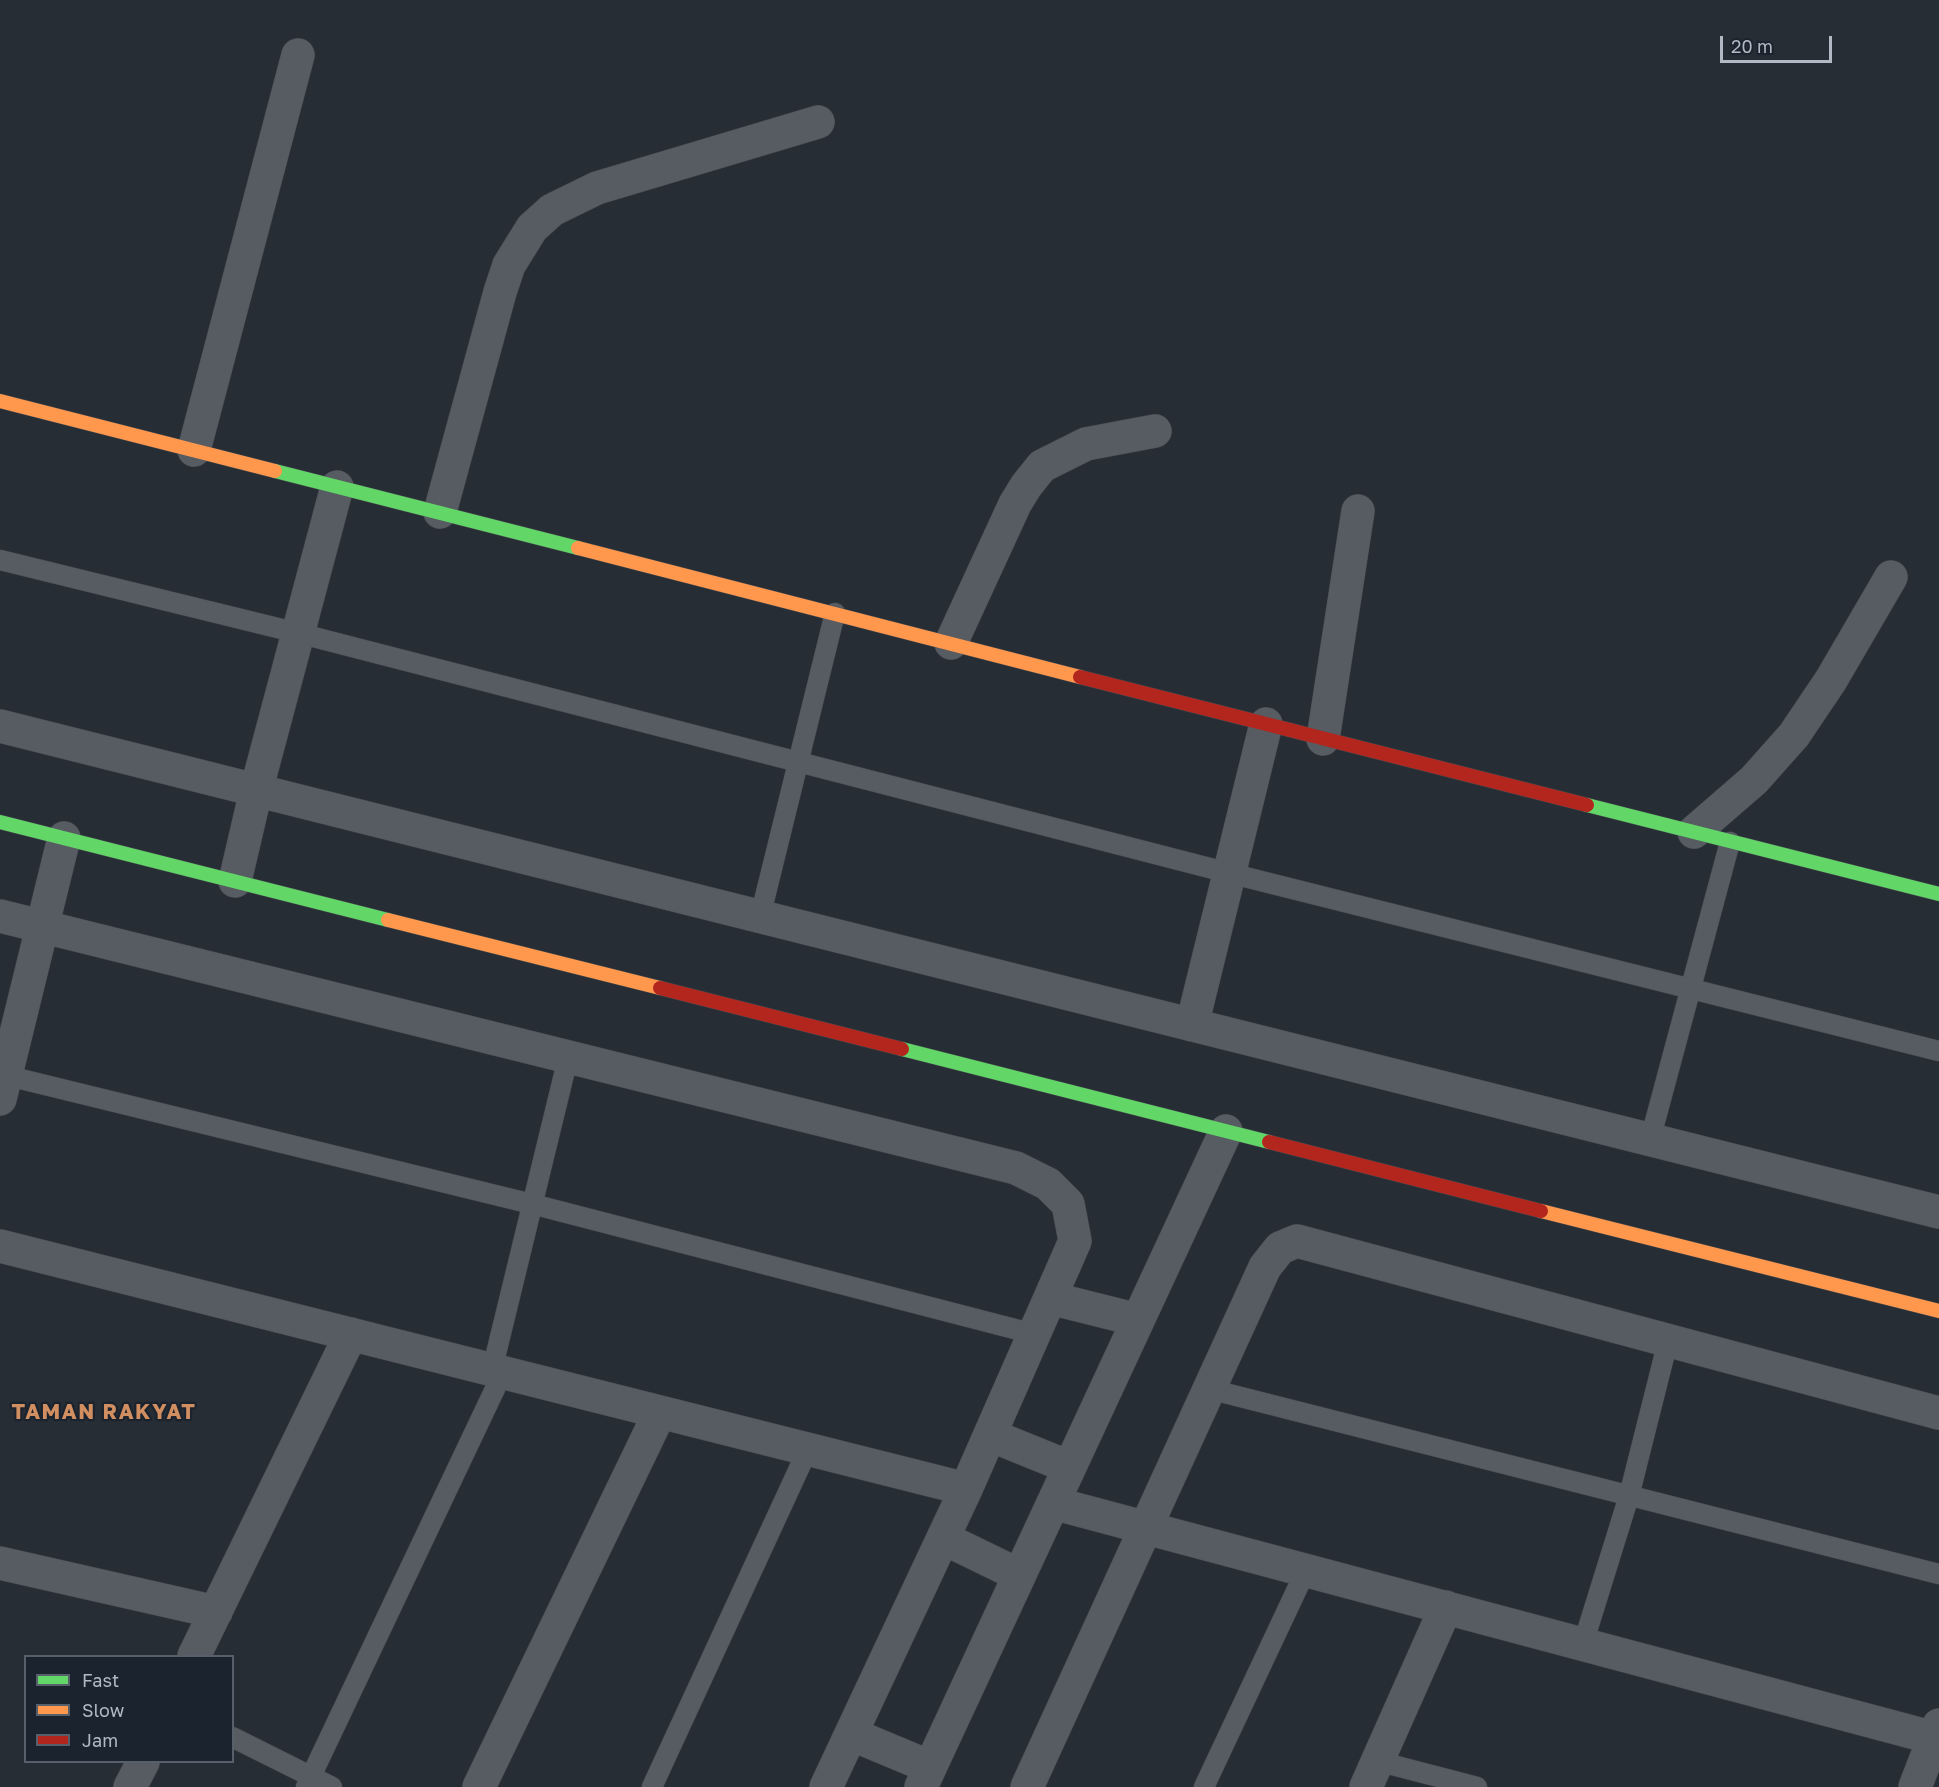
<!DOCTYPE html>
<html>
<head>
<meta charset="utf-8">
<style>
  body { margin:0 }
  #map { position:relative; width:1939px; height:1787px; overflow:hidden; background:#272d34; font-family:"Golos Text",sans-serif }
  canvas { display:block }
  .legend { position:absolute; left:24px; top:1655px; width:210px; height:108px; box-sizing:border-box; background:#1b232e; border:2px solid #575f6a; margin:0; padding:8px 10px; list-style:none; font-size:18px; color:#b1b9c5 }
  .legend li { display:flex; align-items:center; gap:12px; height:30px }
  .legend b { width:30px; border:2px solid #575f6a }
  .scale { position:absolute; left:1720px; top:36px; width:112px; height:27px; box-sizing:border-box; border:3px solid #b1b9c5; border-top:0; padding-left:8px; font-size:18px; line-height:21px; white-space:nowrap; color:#b1b9c5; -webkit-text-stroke:4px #1b232e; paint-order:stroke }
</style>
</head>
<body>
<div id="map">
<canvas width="1939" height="1787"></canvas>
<ul class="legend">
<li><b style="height:8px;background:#63d668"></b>Fast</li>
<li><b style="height:8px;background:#ff974d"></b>Slow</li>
<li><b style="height:8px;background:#b3261e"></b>Jam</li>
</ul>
<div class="scale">20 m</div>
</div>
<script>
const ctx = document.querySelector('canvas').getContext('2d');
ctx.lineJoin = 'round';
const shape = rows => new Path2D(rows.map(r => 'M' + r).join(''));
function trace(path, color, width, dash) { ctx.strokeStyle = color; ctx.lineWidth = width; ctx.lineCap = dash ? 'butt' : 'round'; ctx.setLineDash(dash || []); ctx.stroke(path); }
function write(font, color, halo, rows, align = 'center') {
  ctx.font = font + ' "Golos Text",sans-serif'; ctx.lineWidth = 4.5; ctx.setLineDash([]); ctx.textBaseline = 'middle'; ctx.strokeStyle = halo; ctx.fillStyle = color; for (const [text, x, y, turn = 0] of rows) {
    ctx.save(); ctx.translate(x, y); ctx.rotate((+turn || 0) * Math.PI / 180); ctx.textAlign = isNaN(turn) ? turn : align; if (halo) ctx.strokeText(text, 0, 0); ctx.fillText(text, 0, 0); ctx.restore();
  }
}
const lane = shape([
  [0,560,298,633,1229,873,1939,1051],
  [760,917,835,613],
  [0,1074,532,1204,1034,1334],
  [1650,1140,1730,842],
  [492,1370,568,1058],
  [1209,1389,1939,1574],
  [1583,1644,1629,1496,1668,1341],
  [232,1737,332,1787],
  [1377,1761,1477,1787],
  [306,1787,503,1372],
  [652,1787,808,1449],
  [1204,1787,1306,1570]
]);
const street = shape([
  [194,450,298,55],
  [440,512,500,292,509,265,532,228,552,210,597,188,818,122],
  [951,643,1015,504,1026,486,1042,466,1086,444,1155,431],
  [0,726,1939,1212],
  [1323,739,1358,511],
  [1694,832,1754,780,1794,735,1831,680,1891,577],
  [235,881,256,791,337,487],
  [0,916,1016,1168,1048,1184,1068,1204,1075,1241,966,1489,826,1787],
  [1192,1025,1266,724],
  [0,1099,64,838],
  [0,1246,966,1489],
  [1050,1298,1138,1320],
  [990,1435,1069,1467],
  [1053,1503,1934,1738],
  [943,1538,1019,1575],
  [0,1563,216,1612],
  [194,1656,351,1334],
  [851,1734,930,1767],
  [130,1787,143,1762],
  [479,1787,660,1412],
  [921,1787,1226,1131],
  [1027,1787,1265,1267,1280,1248,1297,1241,1939,1413],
  [1366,1787,1446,1607],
  [1915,1787,1939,1725]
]);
const fast = shape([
  [275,471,578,548],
  [1587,805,1939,894],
  [0,822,388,920],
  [902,1049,1269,1142]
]);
const slow = shape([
  [0,401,275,471],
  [578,548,1080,677],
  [388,920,660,988],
  [1541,1211,1939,1311]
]);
const jam = shape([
  [1080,677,1587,805],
  [660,988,902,1049],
  [1269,1142,1541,1211]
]);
const districtNames = [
  ["TAMAN RAKYAT",104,1412]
];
trace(lane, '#45494f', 21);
trace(street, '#45494f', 34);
trace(fast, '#45494f', 15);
trace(slow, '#45494f', 15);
trace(jam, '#45494f', 15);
trace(lane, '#575b62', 20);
trace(street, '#575b62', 33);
trace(fast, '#63d668', 14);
trace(slow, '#ff974d', 14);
trace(jam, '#b3261e', 14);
ctx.letterSpacing = '1.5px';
write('bold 21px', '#d08e61', '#1b232e', districtNames);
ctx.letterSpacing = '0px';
</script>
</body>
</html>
